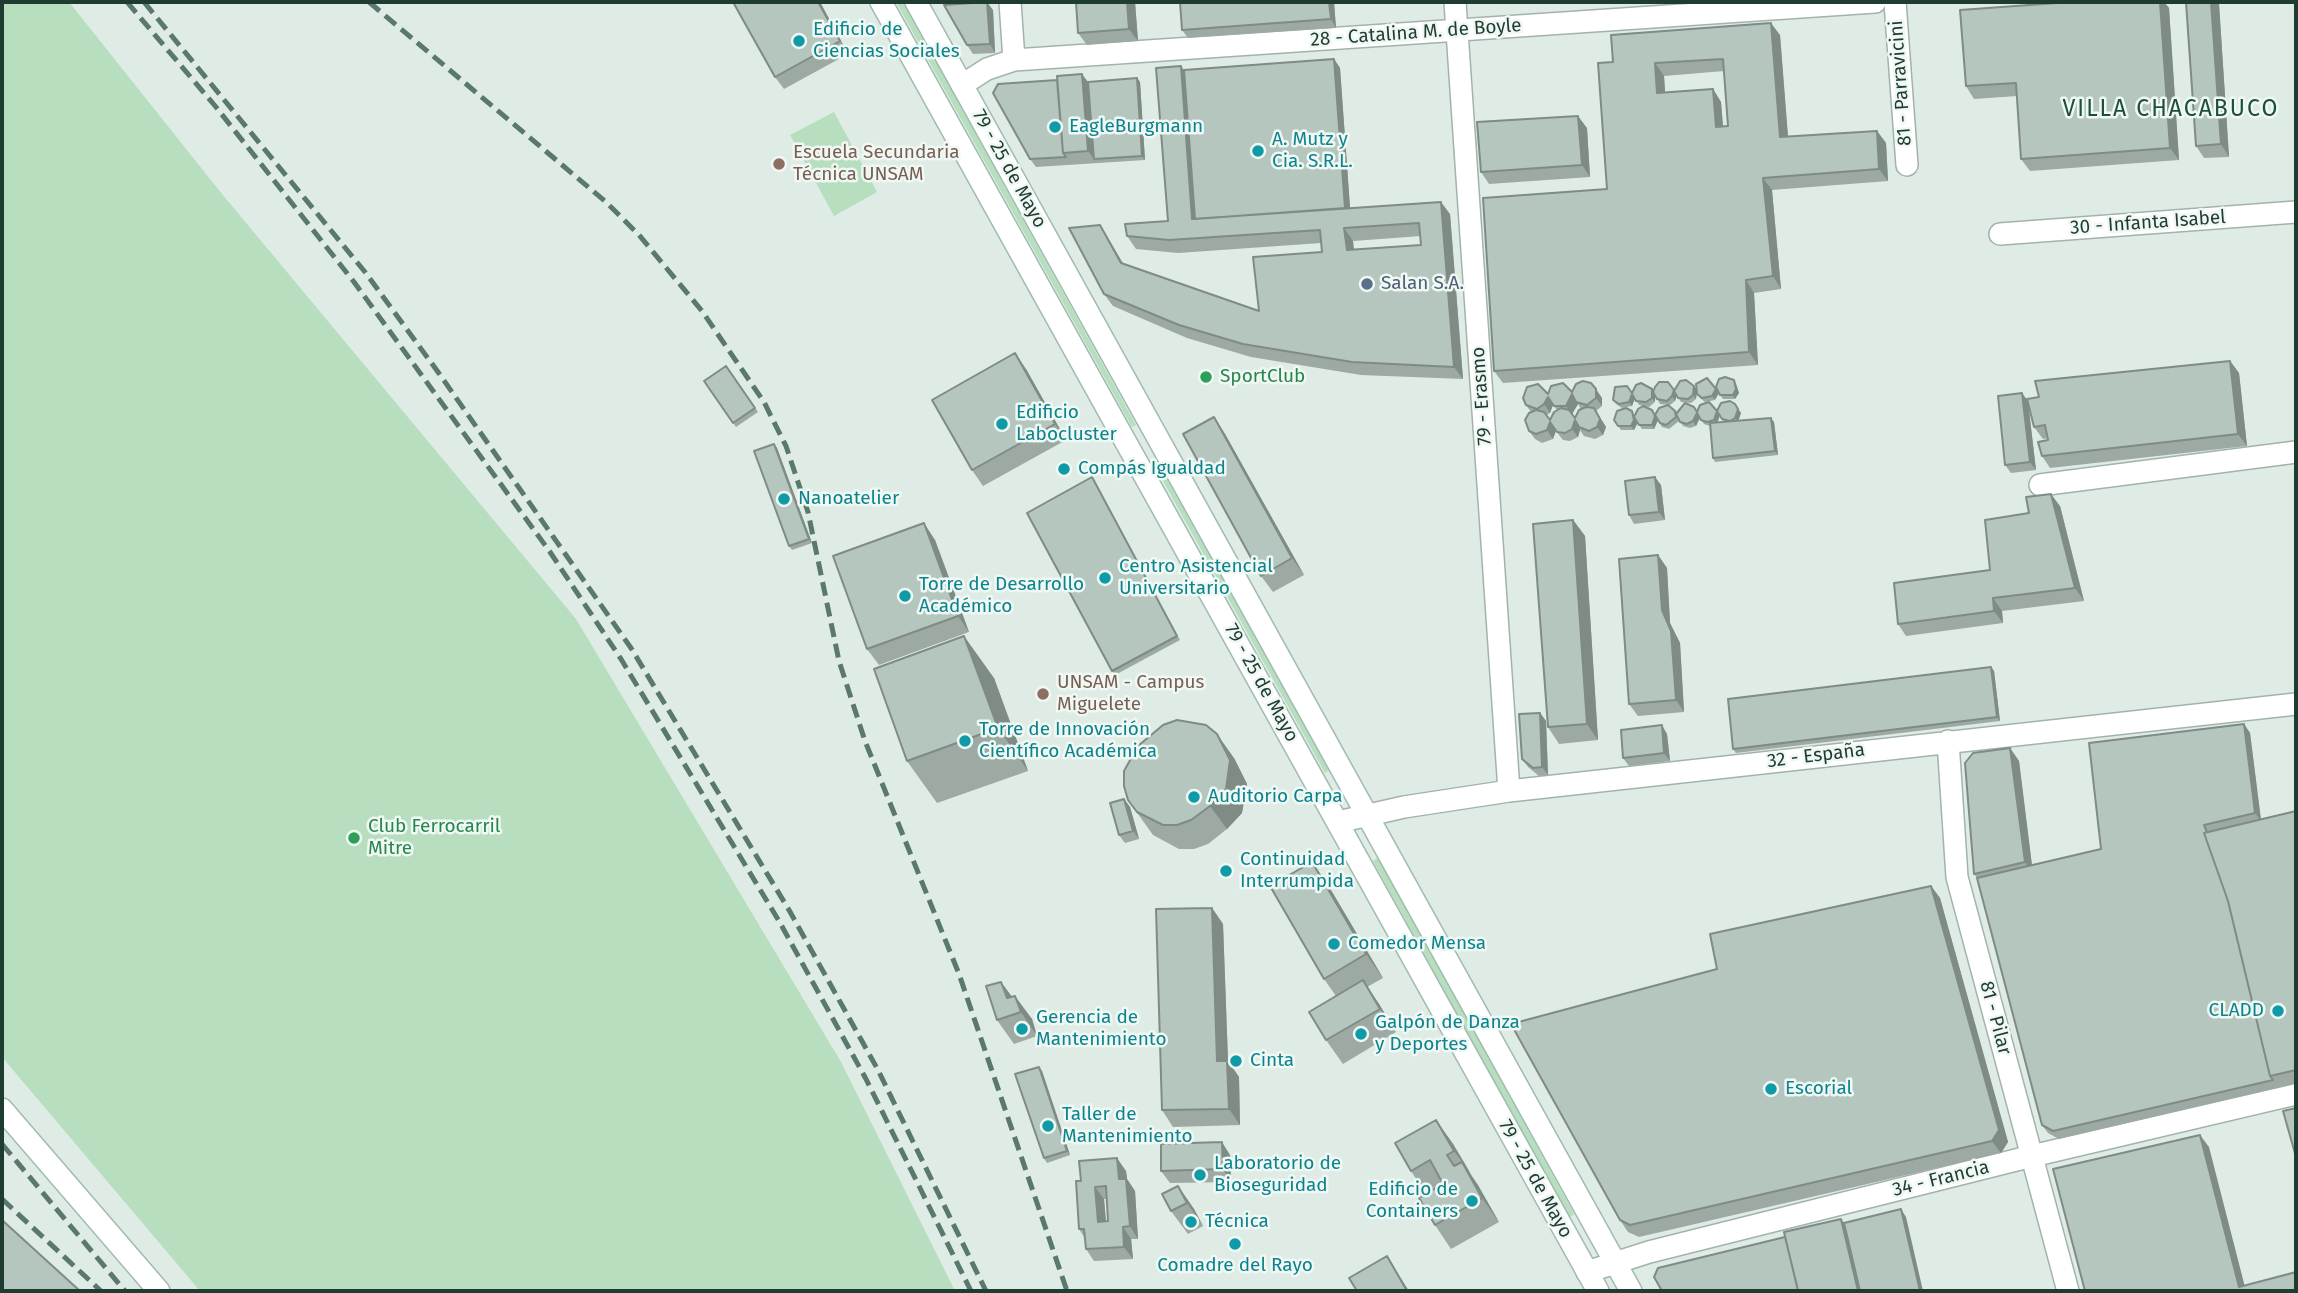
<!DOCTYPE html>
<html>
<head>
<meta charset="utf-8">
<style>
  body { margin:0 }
  #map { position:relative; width:2298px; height:1293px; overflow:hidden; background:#dfebe5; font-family:"Fira Sans",sans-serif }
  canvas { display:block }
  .frame { position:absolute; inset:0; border:4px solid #1f3c32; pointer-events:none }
</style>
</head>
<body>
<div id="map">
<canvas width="2298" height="1293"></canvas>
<div class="frame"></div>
</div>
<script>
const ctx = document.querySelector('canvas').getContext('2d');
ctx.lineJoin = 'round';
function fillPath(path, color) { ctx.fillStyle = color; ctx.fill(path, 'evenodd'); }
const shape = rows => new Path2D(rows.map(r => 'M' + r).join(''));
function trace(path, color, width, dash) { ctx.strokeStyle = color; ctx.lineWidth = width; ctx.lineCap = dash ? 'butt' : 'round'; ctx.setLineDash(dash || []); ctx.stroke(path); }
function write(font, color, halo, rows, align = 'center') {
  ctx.font = font + ' "Fira Sans",sans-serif'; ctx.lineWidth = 5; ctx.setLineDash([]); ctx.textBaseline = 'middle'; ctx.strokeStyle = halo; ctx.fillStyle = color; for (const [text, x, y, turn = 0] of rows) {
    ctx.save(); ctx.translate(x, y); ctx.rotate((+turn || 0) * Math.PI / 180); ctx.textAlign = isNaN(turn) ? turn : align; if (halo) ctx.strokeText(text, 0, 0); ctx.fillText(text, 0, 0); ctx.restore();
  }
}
const green = shape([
  [2,2,69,2,222,194,576,619,841,1062,955,1291,200,1291,2,1057],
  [896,2,903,2,1136,425,1132,427],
  [834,112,877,192,834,216,790,135],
  [1162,470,1329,770,1325,773,1158,472],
  [1379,857,1574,1214,1569,1218,1373,861]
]);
const street = shape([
  [1010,2,1014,60],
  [1455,2,1509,791],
  [1895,2,1907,165],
  [962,85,987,69,1014,60,1875,2],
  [2000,234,2296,212],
  [2040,485,2296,452],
  [1948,741,1957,877,2068,1291],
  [1338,822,1404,807,1509,791,2296,704],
  [1587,1272,1649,1252,2032,1156,2296,1094]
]);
const secondary = shape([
  [881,2,1598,1291],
  [916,2,1631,1291],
  [2,1109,159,1291]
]);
const rail = shape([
  [127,2,216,107,354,282,550,552,621,659,779,921,866,1079,971,1291],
  [144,2,365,272,438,372,631,648,789,910,878,1070,986,1291],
  [369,2,606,202,639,235,702,311,764,402,786,446,808,512,839,661,865,741,959,974,1067,1291],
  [2,1144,125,1291],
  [2,1199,101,1291]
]);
const wall = shape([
  [733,2,820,2,848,54,784,89,775,77],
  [1135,2,1138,41,1087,45,1078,33],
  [1180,2,1334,2,1336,28,1188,38,1182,30],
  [2071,2,2164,2,2169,8,2179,160,2030,171,2021,159,2017,96,1974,99,1966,86],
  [2186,2,2217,2,2219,4,2229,157,2204,158,2196,146],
  [993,10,995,53,973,54,967,45],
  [1780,35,1788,137,1877,131,1886,143,1888,181,1772,190,1781,289,1754,293,1758,365,1503,383,1494,371,1607,189,1613,62],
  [1724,71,1728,126,1723,127,1721,102,1713,89,1665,93,1664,76],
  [1334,59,1340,68,1350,208,1450,214,1463,379,1361,375,1251,357,1187,338,1113,306,1104,294,1108,238,1123,263,1259,311,1322,252,1321,243,1178,253,1136,249,1127,236,1168,221,1184,71],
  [1421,236,1421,245,1354,250,1353,241],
  [1137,78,1140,82,1145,160,1036,167,1030,159,1088,82],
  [1587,128,1590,177,1489,184,1481,172],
  [2230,361,2239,373,2247,446,2050,468,2042,456,2048,440,2048,438,2043,439,2034,427,2028,404,2036,470,2011,473,2005,465,2027,400],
  [726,366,758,412,736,427,704,381],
  [1026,369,1066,440,983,486,972,470],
  [1707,378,1715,400,1705,402,1700,398,1697,391,1696,399,1691,403,1681,402,1677,395,1675,401,1670,405,1660,404,1655,395,1655,402,1649,407,1639,405,1635,398,1632,406,1622,408,1616,404,1613,400,1632,393,1653,391,1674,390,1694,386,1696,390],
  [1734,380,1736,384,1739,393,1735,399,1723,399,1720,395],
  [1572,392,1602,398,1602,406,1596,411,1606,427,1603,435,1595,439,1584,436,1580,430,1578,437,1570,441,1563,440,1556,431,1553,439,1542,443,1535,439,1529,431,1531,412,1526,405,1548,394],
  [1578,404,1581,409,1575,418,1572,414],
  [1553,405,1557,410,1550,420,1547,415,1550,413],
  [1735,404,1741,413,1738,421,1774,422,1778,455,1715,462,1713,458,1710,426,1704,424,1700,418,1696,426,1690,428,1683,426,1678,418,1679,421,1669,429,1662,427,1658,420,1654,429,1642,429,1635,419,1637,424,1634,430,1621,430,1614,420,1635,416,1697,411,1717,411],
  [1720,415,1722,419,1724,422,1717,423],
  [1214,417,1225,434,1304,575,1273,592,1261,576],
  [774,444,777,448,812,543,792,550,789,546],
  [1092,477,1180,640,1115,675,1112,671],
  [1661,485,1665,520,1634,524,1629,515],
  [2060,506,2084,601,2002,611,2003,623,1906,636,1898,624,1990,570,2029,513],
  [1573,520,1585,536,1598,740,1559,744,1548,727],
  [935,540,969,632,879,665,867,649],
  [1658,555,1667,568,1670,623,1680,643,1684,712,1638,716,1629,704],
  [1991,667,1994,671,2000,721,1736,753,1733,749],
  [994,678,1028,771,937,803,907,761],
  [1540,713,1546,721,1548,775,1539,776,1528,767,1522,759],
  [2244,724,2250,733,2261,819,2296,811,2296,1084,2059,1139,2048,1133,2042,1125,1977,878,1974,874,2010,748,2019,761,2032,865,2101,849],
  [1667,734,1670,761,1629,766,1623,758],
  [1234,758,1247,784,1242,813,1227,829,1208,844,1194,849,1179,849,1153,835,1128,800],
  [1124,799,1130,807,1139,839,1125,843,1119,835],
  [1312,862,1328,885,1383,978,1367,987,1379,1004,1396,1032,1343,1064,1326,1040,1336,996,1324,979],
  [1931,886,1940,898,2008,1142,2001,1153,1639,1237,1628,1232,1620,1220,1717,969],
  [1212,908,1223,924,1228,1061,1239,1077,1240,1125,1173,1127,1162,1110],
  [1001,982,1012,997,1032,1019,1037,1036,1014,1044,997,1020],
  [1042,1071,1070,1155,1047,1163,1044,1158],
  [1436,1120,1453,1144,1499,1222,1451,1249,1435,1225,1426,1194,1411,1171],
  [1230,1155,1231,1182,1170,1183,1161,1171],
  [1126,1171,1127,1179,1135,1191,1138,1239,1131,1239,1133,1259,1094,1261,1086,1249,1085,1238,1079,1229,1081,1181],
  [1104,1199,1107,1199,1108,1221,1106,1221],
  [1178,1186,1194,1209,1203,1226,1188,1234,1171,1211]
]);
const shadedWall = shape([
  [818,2,820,2,848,54,840,41],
  [987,2,993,10,995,53,990,44],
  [1127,2,1135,2,1138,41,1129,29],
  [1329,2,1334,2,1336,28,1331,19],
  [2160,2,2164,2,2169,8,2179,160,2170,148],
  [2211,2,2217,2,2219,4,2229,157,2221,144],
  [1771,23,1780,35,1789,150,1780,137],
  [1334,59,1340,68,1351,221,1345,213],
  [1655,63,1664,76,1666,106,1657,93],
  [1181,66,1190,79,1200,223,1192,219],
  [1082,74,1091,86,1094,159,1088,151],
  [1137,78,1140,82,1145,160,1142,156],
  [1713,89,1721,102,1724,139,1716,127],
  [1578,116,1587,128,1590,177,1582,165],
  [1877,131,1886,143,1888,181,1879,169],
  [1763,178,1772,190,1781,289,1773,276],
  [1441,202,1450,214,1463,379,1454,367],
  [1100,225,1108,238,1129,275,1121,263],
  [1344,228,1353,241,1355,263,1347,250],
  [1746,280,1754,293,1758,365,1749,352],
  [1015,353,1026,369,1066,440,1055,424],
  [2230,361,2239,373,2247,446,2238,434],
  [1734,380,1736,384,1739,393,1735,399,1733,395],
  [1694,386,1697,390,1696,399,1693,395],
  [1596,389,1602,398,1602,406,1596,398],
  [1652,389,1655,393,1655,402,1652,398],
  [1716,389,1719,393,1715,400,1712,396],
  [1674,390,1677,394,1675,401,1672,396],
  [2022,393,2028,401,2036,470,2030,462],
  [1572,394,1578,404,1572,414,1566,406],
  [1632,394,1635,398,1632,406,1629,402],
  [1548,397,1553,405,1550,413,1544,404],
  [1735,404,1741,413,1738,422,1735,418],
  [1594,408,1606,427,1603,435,1597,427],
  [1652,410,1658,420,1654,429,1652,425],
  [1632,411,1634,415,1637,424,1634,430,1631,426],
  [1717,411,1720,415,1717,424,1714,420],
  [1697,413,1700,417,1696,426,1693,421],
  [1214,417,1225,434,1304,575,1292,558],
  [1771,418,1774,422,1778,455,1775,451],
  [1575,420,1580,430,1578,437,1572,429],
  [1550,422,1556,430,1553,439,1547,430],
  [774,444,777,448,812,543,809,539],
  [1655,477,1661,485,1665,520,1659,512],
  [2051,494,2060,506,2084,601,2075,588],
  [1573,520,1585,536,1598,740,1587,724],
  [924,523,935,540,969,632,958,616],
  [1658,555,1667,568,1670,623,1680,643,1684,712,1676,700,1662,610],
  [1993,598,2002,611,2003,623,1994,611],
  [964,636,994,678,1028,771,998,728],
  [1991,667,1994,671,2000,721,1997,717],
  [1540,713,1546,721,1548,775,1542,767],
  [2244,724,2250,733,2261,821,2255,813],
  [1662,725,1667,734,1670,761,1664,753],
  [1217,734,1234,758,1247,784,1242,813,1227,829,1210,806],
  [2010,748,2019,761,2033,874,2025,862],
  [1124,799,1130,807,1139,839,1133,831],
  [1312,862,1328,885,1383,978,1366,954],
  [1931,886,1940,898,2008,1142,2001,1153,1992,1141],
  [1212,908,1223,924,1228,1061,1239,1077,1240,1125,1229,1109,1217,1061],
  [1363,980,1379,1004,1396,1032,1380,1009],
  [1001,982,1018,1005,1007,998],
  [1015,996,1032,1019,1037,1036,1021,1012],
  [1039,1067,1042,1071,1070,1155,1067,1151],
  [1436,1120,1453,1144,1471,1174,1454,1151],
  [2200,1135,2209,1147,2246,1291,2239,1287],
  [1222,1142,1230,1155,1231,1182,1223,1169],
  [1117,1158,1126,1171,1127,1179,1135,1191,1138,1239,1130,1226,1119,1179],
  [1462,1162,1478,1185,1499,1222,1482,1198],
  [1178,1186,1194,1209,1203,1226,1187,1203],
  [1095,1187,1104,1199,1107,1234,1098,1222],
  [1901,1209,1906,1217,1923,1291,1920,1291],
  [1841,1219,1850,1231,1864,1291,1858,1291],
  [1123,1227,1131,1239,1133,1259,1124,1247],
  [1387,1256,1395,1269,1409,1291,1407,1291]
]);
const building = shape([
  [733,2,818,2,840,41,775,77,733,2],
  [987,2,990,44,967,45,944,5,987,2],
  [1076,2,1127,2,1129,29,1078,33,1076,2],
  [1180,2,1329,2,1331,19,1182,30,1180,2],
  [2071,2,2160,2,2170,148,2021,159,2016,83,1966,86,1960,10,2071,2],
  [2186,2,2211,2,2221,144,2196,146,2186,2],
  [1771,23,1780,137,1877,131,1879,169,1763,178,1773,276,1746,280,1749,352,1494,371,1483,198,1607,189,1598,63,1613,62,1611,35,1771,23],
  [1723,59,1728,126,1716,127,1713,89,1657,93,1655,63,1723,59],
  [1334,59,1345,208,1195,219,1184,70,1334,59],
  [1181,66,1192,219,1441,202,1454,367,1352,362,1243,344,1179,325,1104,294,1069,228,1100,225,1121,263,1259,311,1253,257,1322,252,1320,230,1169,240,1127,236,1125,224,1168,221,1156,68,1181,66],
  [1419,223,1421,245,1347,250,1344,228,1419,223],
  [1082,74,1088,151,1063,153,1057,76,1082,74],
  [1137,78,1142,156,1094,159,1088,82,1137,78],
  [1057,80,1063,153,1066,157,1030,159,993,93,998,84,1057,80],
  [1578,116,1582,165,1481,172,1477,122,1578,116],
  [1015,353,1055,424,972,470,932,400,1015,353],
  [2230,361,2238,434,2042,456,2038,442,2048,440,2045,425,2034,427,2027,399,2039,397,2035,381,2230,361],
  [726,366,755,408,733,423,704,381,726,366],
  [1725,377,1734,380,1736,389,1733,395,1720,395,1716,387,1719,379,1725,377],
  [1707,378,1716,389,1712,396,1702,398,1697,394,1696,384,1707,378],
  [1686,380,1694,386,1693,395,1688,399,1678,398,1674,391,1680,381,1686,380],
  [1583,381,1591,383,1596,389,1596,398,1587,405,1576,402,1572,394,1566,406,1554,406,1548,397,1544,404,1537,409,1526,405,1523,398,1527,387,1538,384,1548,394,1551,386,1563,383,1572,392,1576,384,1583,381],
  [1659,382,1668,382,1674,390,1672,396,1667,401,1657,399,1653,392,1655,387,1659,382],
  [1641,383,1652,389,1652,398,1646,402,1636,401,1632,394,1629,402,1619,404,1613,400,1615,387,1627,386,1632,393,1636,385,1641,383],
  [2022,393,2030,462,2005,465,1998,396,2022,393],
  [1730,401,1735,404,1738,409,1735,418,1730,421,1722,419,1717,411,1721,403,1730,401],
  [1709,402,1717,411,1714,420,1707,422,1701,420,1697,413,1693,421,1687,424,1680,422,1676,414,1685,403,1694,407,1697,412,1700,405,1709,402],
  [1668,405,1675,411,1676,417,1666,425,1660,423,1655,415,1659,408,1668,405],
  [1643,406,1652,410,1655,416,1652,425,1639,425,1634,417,1638,409,1643,406],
  [1586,407,1594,408,1600,419,1597,427,1589,431,1579,427,1575,420,1572,429,1565,433,1557,432,1550,422,1547,430,1536,434,1529,431,1525,420,1529,413,1536,410,1544,412,1550,420,1554,412,1561,408,1569,410,1575,418,1579,410,1586,407],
  [1626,408,1632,411,1634,420,1631,426,1618,426,1614,420,1617,411,1626,408],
  [1214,417,1292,558,1261,576,1183,434,1214,417],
  [1771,418,1775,451,1713,458,1710,423,1771,418],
  [774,444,809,539,789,546,754,451,774,444],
  [1092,477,1177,636,1112,671,1027,513,1092,477],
  [1655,477,1659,512,1629,515,1625,481,1655,477],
  [2051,494,2075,588,1993,598,1994,611,1898,624,1894,583,1990,570,1985,520,2029,513,2026,497,2051,494],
  [1573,520,1587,724,1548,727,1533,524,1573,520],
  [924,523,958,616,867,649,833,556,924,523],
  [1658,555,1662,610,1671,631,1676,700,1629,704,1619,559,1658,555],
  [964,636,998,728,907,761,874,669,964,636],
  [1991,667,1997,717,1733,749,1728,699,1991,667],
  [1540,713,1542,767,1533,768,1522,759,1519,714,1540,713],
  [1177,720,1206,725,1217,734,1230,760,1226,789,1210,806,1191,820,1177,825,1163,825,1137,812,1128,800,1124,786,1124,771,1138,746,1163,725,1177,720],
  [2244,724,2255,813,2204,825,2207,832,2204,833,2228,901,2270,1076,2273,1080,2053,1131,2042,1125,1977,878,2101,849,2089,743,2244,724],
  [1662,725,1664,753,1623,758,1621,730,1662,725],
  [2010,748,2025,862,1974,874,1965,763,1973,753,2010,748],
  [1124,799,1133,831,1119,835,1110,803,1124,799],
  [2296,811,2296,1070,2270,1076,2228,901,2204,833,2296,811],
  [1312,862,1366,954,1324,979,1270,886,1312,862],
  [1931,886,1999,1130,1992,1141,1630,1225,1620,1220,1511,1024,1717,969,1710,934,1931,886],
  [1212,908,1217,1061,1227,1061,1229,1109,1162,1110,1156,909,1212,908],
  [1363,980,1380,1009,1326,1040,1309,1012,1363,980],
  [1001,982,1007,998,1015,996,1021,1012,997,1020,986,986,1001,982],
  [1039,1067,1067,1151,1044,1158,1015,1074,1039,1067],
  [2296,1108,2296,1157,2283,1111,2296,1108],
  [1436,1120,1454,1151,1447,1155,1454,1166,1462,1162,1482,1198,1435,1225,1419,1198,1443,1184,1430,1160,1411,1171,1395,1143,1436,1120],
  [2200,1135,2239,1287,2296,1272,2296,1291,2085,1291,2053,1169,2200,1135],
  [1222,1142,1223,1169,1161,1171,1161,1144,1222,1142],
  [1117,1158,1119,1179,1126,1179,1130,1226,1123,1227,1124,1247,1086,1249,1084,1229,1079,1229,1076,1181,1081,1181,1079,1161,1117,1158],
  [1106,1186,1108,1221,1098,1222,1095,1187,1106,1186],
  [1178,1186,1187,1203,1171,1211,1162,1194,1178,1186],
  [1901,1209,1920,1291,1860,1291,1844,1223,1901,1209],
  [1841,1219,1858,1291,1798,1291,1784,1232,1841,1219],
  [2,1220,80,1291,2,1291,2,1220],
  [1785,1237,1798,1290,1662,1291,1654,1277,1658,1268,1785,1237],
  [1387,1256,1407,1291,1357,1291,1349,1278,1387,1256]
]);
const markers = [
  [799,41,7,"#0f9aa8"],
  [1055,127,7,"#0f9aa8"],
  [1258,151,7,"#0f9aa8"],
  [779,164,7,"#8d6e63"],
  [1367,284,7,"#5c6f8a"],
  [1206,377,7,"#2e9e5b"],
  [1002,424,7,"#0f9aa8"],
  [1064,469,7,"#0f9aa8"],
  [784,499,7,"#0f9aa8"],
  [1105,578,7,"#0f9aa8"],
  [905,596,7,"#0f9aa8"],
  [1043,694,7,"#8d6e63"],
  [965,741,7,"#0f9aa8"],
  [1194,797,7,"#0f9aa8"],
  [354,838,7,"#2e9e5b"],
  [1226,871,7,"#0f9aa8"],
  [1334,944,7,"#0f9aa8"],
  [2278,1011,7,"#0f9aa8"],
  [1022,1029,7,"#0f9aa8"],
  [1361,1034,7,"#0f9aa8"],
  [1236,1061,7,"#0f9aa8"],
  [1771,1089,7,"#0f9aa8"],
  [1048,1126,7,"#0f9aa8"],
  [1200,1175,7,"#0f9aa8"],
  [1472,1201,7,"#0f9aa8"],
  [1191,1222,7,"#0f9aa8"],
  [1235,1244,7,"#0f9aa8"]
];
const cultureNames = [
  ["Edificio de",813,30],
  ["Ciencias Sociales",813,52],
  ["EagleBurgmann",1069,127],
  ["A. Mutz y",1272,140],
  ["Cia. S.R.L.",1272,162],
  ["Edificio",1016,413],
  ["Labocluster",1016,435],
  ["Compás Igualdad",1078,469],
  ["Nanoatelier",798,499],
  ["Centro Asistencial",1119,567],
  ["Universitario",1119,589],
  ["Torre de Desarrollo",919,585],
  ["Académico",919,607],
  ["Torre de Innovación",979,730],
  ["Científico Académica",979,752],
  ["Auditorio Carpa",1208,797],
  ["Continuidad",1240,860],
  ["Interrumpida",1240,882],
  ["Comedor Mensa",1348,944],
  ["CLADD",2264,1011,"right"],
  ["Gerencia de",1036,1018],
  ["Mantenimiento",1036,1040],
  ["Galpón de Danza",1375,1023],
  ["y Deportes",1375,1045],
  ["Cinta",1250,1061],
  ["Escorial",1785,1089],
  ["Taller de",1062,1115],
  ["Mantenimiento",1062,1137],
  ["Laboratorio de",1214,1164],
  ["Bioseguridad",1214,1186],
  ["Edificio de",1458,1190,"right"],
  ["Containers",1458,1212,"right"],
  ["Técnica",1205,1222],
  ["Comadre del Rayo",1235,1266,"center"]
];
const streetNames = [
  ["28 - Catalina M. de Boyle",1416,33,-4],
  ["81 - Parravicini",1901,83,-94],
  ["79 - 25 de Mayo",1009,169,61],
  ["30 - Infanta Isabel",2148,223,-4],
  ["79 - Erasmo",1482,396,-94],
  ["79 - 25 de Mayo",1261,683,61],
  ["32 - España",1816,756,-7],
  ["81 - Pilar",1995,1018,75],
  ["79 - 25 de Mayo",1535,1179,61],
  ["34 - Francia",1941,1179,-14]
];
const educationNames = [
  ["Escuela Secundaria",793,153],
  ["Técnica UNSAM",793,175],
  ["UNSAM - Campus",1057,683],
  ["Miguelete",1057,705]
];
const serviceNames = [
  ["Salan S.A.",1381,284]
];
const leisureNames = [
  ["SportClub",1220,377],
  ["Club Ferrocarril",368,827],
  ["Mitre",368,849]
];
const quarterNames = [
  ["VILLA CHACABUCO",2171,110]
];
fillPath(green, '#b7debe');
trace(street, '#a2b3ac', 24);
trace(secondary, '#a0bbaf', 24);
trace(street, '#fff', 21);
trace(secondary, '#fff', 21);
trace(rail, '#5a786d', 5, [14, 7]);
fillPath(wall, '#9caaa3');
fillPath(shadedWall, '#7f8b85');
fillPath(building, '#b5c6be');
trace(building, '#7f8b85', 2);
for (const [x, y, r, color] of markers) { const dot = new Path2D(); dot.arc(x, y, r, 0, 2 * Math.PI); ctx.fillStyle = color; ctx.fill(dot); trace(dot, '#f0f8f3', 2.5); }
write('19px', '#0d838f', '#f0f8f3', cultureNames, 'left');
write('19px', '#1f3c32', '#f0f8f3', streetNames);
write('19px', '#785e54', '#f0f8f3', educationNames, 'left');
write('19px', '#4e5e75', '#f0f8f3', serviceNames, 'left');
write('19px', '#27864d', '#f0f8f3', leisureNames, 'left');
ctx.letterSpacing = '2px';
write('23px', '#1b4f3e', '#f0f8f3', quarterNames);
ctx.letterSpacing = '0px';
</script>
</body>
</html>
